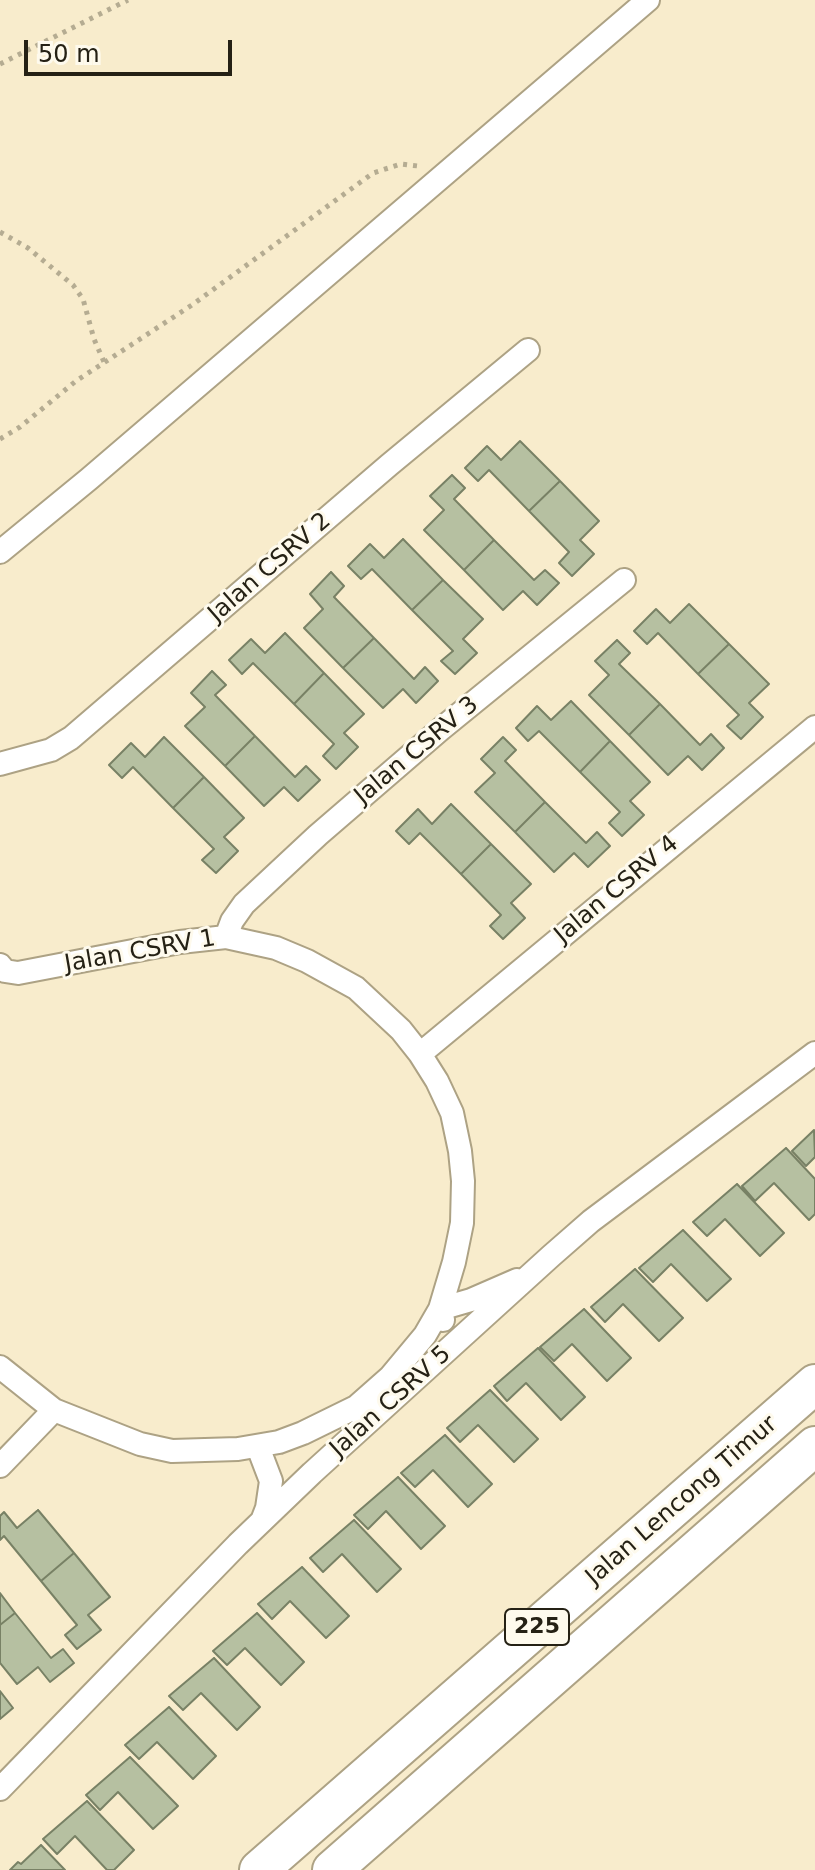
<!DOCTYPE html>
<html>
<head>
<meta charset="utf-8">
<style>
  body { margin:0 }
  #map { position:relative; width:815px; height:1870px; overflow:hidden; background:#f8eccc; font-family:"DejaVu Sans",sans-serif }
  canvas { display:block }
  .scale { position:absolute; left:24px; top:40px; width:208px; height:36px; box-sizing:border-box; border:4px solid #252115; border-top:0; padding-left:10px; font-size:24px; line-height:28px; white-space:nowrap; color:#252115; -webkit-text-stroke:6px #fefaed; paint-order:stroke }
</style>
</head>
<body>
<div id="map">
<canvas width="815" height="1870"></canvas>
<div class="scale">50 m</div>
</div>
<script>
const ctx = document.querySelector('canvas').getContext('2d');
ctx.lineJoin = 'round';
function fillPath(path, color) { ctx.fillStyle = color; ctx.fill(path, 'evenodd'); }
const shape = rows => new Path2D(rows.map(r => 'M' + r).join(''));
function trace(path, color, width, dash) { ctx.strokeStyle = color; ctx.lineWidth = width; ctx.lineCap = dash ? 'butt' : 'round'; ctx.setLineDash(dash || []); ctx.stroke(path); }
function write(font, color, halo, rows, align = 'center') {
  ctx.font = font + ' "DejaVu Sans",sans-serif'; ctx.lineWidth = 6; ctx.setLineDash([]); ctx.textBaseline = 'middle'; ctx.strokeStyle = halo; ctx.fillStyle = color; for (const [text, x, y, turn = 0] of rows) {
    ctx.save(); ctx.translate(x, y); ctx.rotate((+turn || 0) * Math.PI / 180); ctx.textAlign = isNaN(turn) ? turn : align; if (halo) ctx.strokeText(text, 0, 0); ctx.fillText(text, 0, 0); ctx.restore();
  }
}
const building = shape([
  [520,441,560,481,529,511,489,470,478,481,465,468,487,446,501,460,520,441],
  [452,475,465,488,454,499,494,540,464,570,424,530,444,510,430,496,452,475],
  [560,481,599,521,580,540,594,554,572,576,559,563,569,552,529,511,560,481],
  [403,539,443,580,412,610,372,569,361,579,348,566,370,544,384,558,403,539],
  [494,540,534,580,545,570,559,583,537,605,523,591,503,610,464,570,494,540],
  [331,572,344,586,334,597,374,638,343,668,304,628,323,609,310,594,331,572],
  [443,580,483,619,463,639,477,653,455,674,441,661,453,651,412,610,443,580],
  [689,604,729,644,698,674,658,633,647,644,634,631,656,609,670,623,689,604],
  [285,633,324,673,294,704,253,663,242,674,229,660,251,639,265,653,285,633],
  [374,638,414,679,425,667,438,681,416,703,403,689,383,708,343,668,374,638],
  [617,640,630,653,619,664,660,704,629,735,589,695,609,675,595,661,617,640],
  [729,644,769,684,749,703,763,717,741,739,727,726,739,715,698,674,729,644],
  [212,671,226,685,215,695,255,736,225,766,185,726,205,707,191,693,212,671],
  [324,673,364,714,344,733,358,747,336,769,323,756,334,744,294,704,324,673],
  [571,701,610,741,580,772,539,731,528,741,516,728,537,706,551,720,571,701],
  [660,704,700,745,711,734,724,748,702,770,688,756,668,775,629,735,660,704],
  [255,736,295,777,306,766,320,780,298,801,284,787,264,806,225,766,255,736],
  [164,737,204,777,173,808,133,767,122,778,109,765,131,743,145,757,164,737],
  [503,737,516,750,505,761,545,802,515,832,475,792,495,773,481,759,503,737],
  [610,741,650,782,630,801,644,815,622,836,609,823,620,812,580,772,610,741],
  [204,777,244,818,224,837,238,851,216,873,202,860,214,849,173,808,204,777],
  [545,802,586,843,597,832,610,846,588,867,574,853,554,872,515,832,545,802],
  [451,804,491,844,461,874,420,833,409,844,396,831,418,809,432,824,451,804],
  [491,844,531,884,511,903,525,918,503,939,490,926,501,915,461,874,491,844],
  [814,1130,815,1157,806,1166,792,1151,814,1130],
  [786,1148,815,1179,815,1214,809,1220,774,1183,755,1201,742,1186,786,1148],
  [737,1184,784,1233,760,1256,725,1219,707,1236,693,1222,737,1184],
  [683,1230,731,1279,707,1301,671,1264,653,1282,639,1268,683,1230],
  [635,1269,683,1318,659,1341,623,1304,605,1322,591,1307,635,1269],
  [584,1309,631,1358,607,1381,572,1344,554,1361,540,1347,584,1309],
  [538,1348,585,1397,561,1420,526,1383,507,1401,494,1386,538,1348],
  [490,1390,538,1439,514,1462,478,1425,460,1442,447,1428,490,1390],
  [445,1435,492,1484,468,1507,433,1470,415,1487,401,1473,445,1435],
  [398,1477,445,1526,421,1549,386,1511,368,1529,354,1515,398,1477],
  [38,1510,74,1553,41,1581,4,1536,0,1540,0,1516,4,1512,17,1528,38,1510],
  [354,1520,401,1569,377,1592,342,1554,323,1572,310,1558,354,1520],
  [74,1553,110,1597,88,1615,101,1630,77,1649,65,1635,77,1625,41,1581,74,1553],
  [302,1567,349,1616,326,1638,290,1601,272,1619,258,1604,302,1567],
  [0,1593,15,1613,0,1625,0,1593],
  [15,1613,51,1658,63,1649,74,1663,50,1682,38,1667,17,1684,0,1663,0,1625,15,1613],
  [257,1613,304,1662,281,1685,245,1648,227,1665,213,1651,257,1613],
  [214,1658,260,1707,237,1730,201,1693,183,1710,169,1696,214,1658],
  [0,1691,13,1708,0,1719,0,1691],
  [169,1707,216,1756,193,1779,157,1742,139,1759,125,1745,169,1707],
  [130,1757,178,1806,153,1829,118,1792,100,1810,86,1795,130,1757],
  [87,1801,134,1850,114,1870,107,1870,75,1836,57,1854,43,1839,87,1801],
  [41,1845,65,1870,10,1870,18,1862,21,1864,41,1845]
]);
const path = shape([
  [0,64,128,0],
  [0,232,28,248,73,285,83,299,94,339,104,362],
  [0,439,20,427,76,381,192,305,373,173,401,164,418,166]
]);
const minor = shape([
  [0,552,89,479,648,0],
  [0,764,51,750,71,738,389,465,528,350],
  [226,937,232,921,244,904,318,835,441,729,624,580],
  [0,965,5,971,18,973,180,942,226,937,276,948,307,961,356,988,401,1030,420,1054,437,1081,452,1113,460,1151,463,1181,462,1223,454,1262,440,1309,425,1335,390,1377,356,1407,303,1433,279,1442,238,1449,172,1451,140,1444,54,1410,0,1367],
  [420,1054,815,727],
  [443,1320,440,1309,471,1300,517,1280],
  [258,1447,271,1481,267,1508,262,1521],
  [0,1466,54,1410],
  [0,1789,238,1544,312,1473,551,1256,591,1221,815,1053]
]);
const trunk = shape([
  [259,1870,815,1384],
  [332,1870,815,1446]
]);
const shields = [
  [537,1627,64]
];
const shieldNames = [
  ["225",537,1627]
];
const streetNames = [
  ["Jalan CSRV 2",270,568,-41],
  ["Jalan CSRV 3",417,751,-40],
  ["Jalan CSRV 4",617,890,-40],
  ["Jalan CSRV 1",140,952,-10],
  ["Jalan CSRV 5",391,1402,-42],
  ["Jalan Lencong Timur",682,1501,-41]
];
fillPath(building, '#b6c0a1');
trace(building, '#788165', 2);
trace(minor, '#ada284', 26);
trace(trunk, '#ada284', 42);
trace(path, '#b5ac92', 5, [4, 6]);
trace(minor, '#fff', 22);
trace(trunk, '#fff', 38);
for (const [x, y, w] of shields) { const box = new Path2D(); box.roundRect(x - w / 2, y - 18, w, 36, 6); ctx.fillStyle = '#fefaed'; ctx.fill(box); trace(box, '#252115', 2); }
write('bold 22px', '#252115', null, shieldNames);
write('24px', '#252115', '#fefaed', streetNames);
</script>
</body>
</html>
